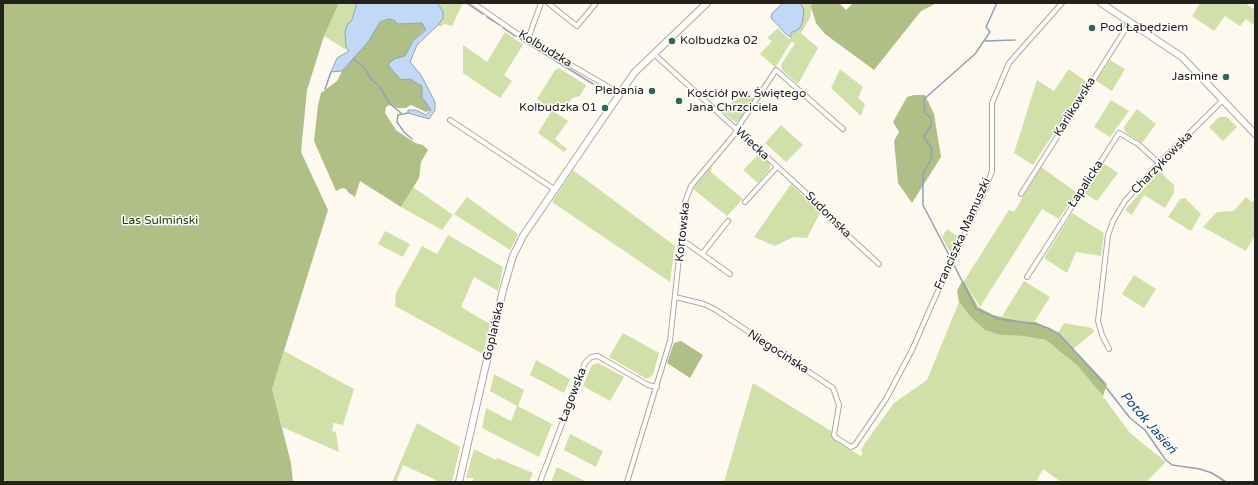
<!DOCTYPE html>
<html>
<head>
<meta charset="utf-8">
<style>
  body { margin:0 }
  #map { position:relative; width:1258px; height:485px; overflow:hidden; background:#fef9ee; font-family:"Varela Round",sans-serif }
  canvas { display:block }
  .frame { position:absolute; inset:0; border:4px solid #23211c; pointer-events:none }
</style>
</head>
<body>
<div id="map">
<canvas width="1258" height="485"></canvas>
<div class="frame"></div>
</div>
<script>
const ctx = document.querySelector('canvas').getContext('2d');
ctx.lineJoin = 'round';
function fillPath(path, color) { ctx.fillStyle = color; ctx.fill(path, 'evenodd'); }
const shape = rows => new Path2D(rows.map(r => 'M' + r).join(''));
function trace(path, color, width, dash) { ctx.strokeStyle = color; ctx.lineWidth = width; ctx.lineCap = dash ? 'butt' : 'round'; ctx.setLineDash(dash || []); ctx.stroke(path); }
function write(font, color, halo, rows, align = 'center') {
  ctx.font = font + ' "Varela Round",sans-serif'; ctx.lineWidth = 3; ctx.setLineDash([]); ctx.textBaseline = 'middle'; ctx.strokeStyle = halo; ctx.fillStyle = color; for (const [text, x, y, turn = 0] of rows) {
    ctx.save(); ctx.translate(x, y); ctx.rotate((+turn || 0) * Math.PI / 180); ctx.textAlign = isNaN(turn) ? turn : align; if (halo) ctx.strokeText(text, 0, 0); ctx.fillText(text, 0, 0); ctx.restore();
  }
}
const green = shape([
  [339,3,357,3,352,20,347,25,345,32,346,47,348,51,324,36],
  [437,3,463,3,452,26,444,24,440,27,438,25,443,18],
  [800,3,812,3,810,18,801,33,818,48,798,84,782,70,781,65,795,43,791,42,772,73,775,67,760,54,772,41,767,38,778,28,789,39,791,37,802,5],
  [1200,3,1245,3,1255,10,1255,26,1246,19,1240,26,1225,16,1214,31,1192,16],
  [505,32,523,45,504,75,512,81,500,98,463,73,463,45,487,62],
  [1110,60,1125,69,1112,91,1096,81],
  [559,68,586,85,580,96,572,98,564,111,551,103,548,107,537,99,555,70],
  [840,69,863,87,858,98,865,104,861,116,831,88],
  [1068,70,1070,70,1087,82,1033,165,1014,153,1036,83,1037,80,1054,91],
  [747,93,754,99,744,115,737,122,735,122,719,109,724,108],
  [1111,100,1129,111,1110,137,1094,127],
  [1137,109,1156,124,1142,143,1125,132,1124,127],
  [552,110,568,121,555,139,567,149,564,152,538,133],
  [1219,117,1227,117,1237,127,1223,141,1209,127],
  [781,125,803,145,786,162,765,143],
  [759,154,770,164,770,169,758,183,743,170],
  [1103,163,1118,173,1097,201,1084,193],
  [712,166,711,172,743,199,727,216,693,189],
  [1041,167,1076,192,1059,219,1042,209,980,307,964,281,1009,210,1014,212],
  [573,170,675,246,670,282,552,202],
  [1159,171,1174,185,1174,193,1165,208,1144,195,1132,215,1125,210],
  [791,184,817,209,820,213,807,238,793,237,775,246,754,237],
  [413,187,453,215,442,230,401,207],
  [467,197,518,234,510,250,454,214],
  [1246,197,1252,202,1255,199,1255,235,1246,251,1203,227,1217,212,1234,211],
  [1185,198,1201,214,1191,231,1168,217,1180,199],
  [1072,213,1104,233,1101,256,1076,252,1067,273,1044,258],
  [947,229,960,238,960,240,951,255,942,237],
  [385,231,410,244,403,257,378,244],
  [448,235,503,267,498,291,474,277,461,307,490,324,483,354,395,306,396,293,422,246,437,254],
  [1134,275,1156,289,1144,308,1122,294],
  [1024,281,1050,297,1034,322,1021,321,1002,316],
  [959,302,969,315,1001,335,1023,336,1046,340,1060,351,1078,366,1096,387,1130,433,1166,462,1146,482,1061,482,1043,469,1036,482,724,482,753,383,831,431,832,437,842,445,861,456,863,454,861,450,865,443,894,403,927,380],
  [1064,323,1092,328,1094,332,1073,349,1058,333],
  [623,333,659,353,653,375,647,379,609,357],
  [284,351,354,389,343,425,334,423,332,431,336,432,339,452,282,427,272,389],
  [536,360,570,379,564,393,530,375],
  [598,363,624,377,610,401,583,386,592,365],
  [494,374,524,390,518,406,552,424,539,457,482,428,486,408,511,421,517,406,490,391],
  [417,423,460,447,452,482,436,482,436,480,403,465,396,482,392,482],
  [570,434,603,451,596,467,564,450],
  [474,449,496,460,497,458,533,473,529,482,472,482,474,478,466,478],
  [557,467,587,482,551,482]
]);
const forest = shape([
  [3,3,339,3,324,36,307,90,301,152,328,210,272,389,291,463,293,482,7,482,3,479],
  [812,3,839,3,846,10,853,3,937,3,921,11,874,70,825,34,816,23,811,7],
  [388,19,407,24,422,23,426,29,413,41,405,57,394,59,388,65,401,79,410,79,422,86,422,97,431,110,426,112,411,105,406,108,397,108,389,105,386,107,385,113,396,130,415,143,423,145,428,150,421,162,419,178,401,207,360,181,355,197,349,193,346,189,342,188,336,191,314,141,318,105,321,93,337,81,342,71,368,42,380,22],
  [914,95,925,95,934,114,941,157,912,203,898,183,894,141,899,132,893,122,907,97],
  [962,281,964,281,978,307,993,315,1021,321,1036,322,1058,333,1107,384,1103,396,1078,366,1046,340,1023,336,1001,335,985,330,969,315,959,302,957,291],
  [681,341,703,355,690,378,667,363,674,343]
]);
const water = shape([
  [357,3,437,3,443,11,443,18,438,25,417,45,410,62,421,75,435,102,435,110,429,119,408,113,408,110,416,110,426,115,431,110,422,97,422,86,410,79,401,80,388,65,394,59,405,56,413,41,426,30,422,23,397,24,394,20,388,19,380,22,368,42,342,71,331,72,337,58,349,51,346,47,345,32,347,25,352,20,357,3],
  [783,3,800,3,804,10,802,24,799,29,791,33,791,37,787,35,771,18,772,13,783,3]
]);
const stream = shape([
  [468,4,483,14],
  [487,17,500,25],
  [503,28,515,36],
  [519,38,593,84],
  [985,41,1015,40],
  [353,59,365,68,370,78,380,87,390,104,401,113],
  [325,89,331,72],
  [408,113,398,115,397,122,404,132,412,139],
  [950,257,923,205,923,174,931,159,932,149,924,137,931,125,931,118,925,113,924,99,975,54,990,32,986,27,997,3],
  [953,263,976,309,999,319,1035,324,1048,328,1059,334,1096,374,1103,383],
  [1105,386,1130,418,1145,430,1165,459,1172,465,1200,469,1212,473,1226,482]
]);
const street = shape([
  [473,3,516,33,619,93],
  [548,3,577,26,596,3],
  [528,39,541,3],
  [654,54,805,192,830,219,879,264],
  [450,120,554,189],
  [1021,194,1130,22],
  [745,202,777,167],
  [681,239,730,274],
  [702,254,728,221],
  [1027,277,1119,133,1138,144,1159,163],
  [675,297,704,304,716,310,833,388,839,405,834,435,835,437,851,447,855,445,886,399,912,350,933,302,985,190,992,171,992,103,1009,63,1062,3],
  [1109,349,1102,335,1098,321,1108,235,1113,221,1125,201,1159,163,1223,100],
  [540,482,585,363,591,357,598,356,603,359,648,385,657,387],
  [627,482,670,341,685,202,691,186,734,135,738,127,776,70,843,129]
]);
const secondary = shape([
  [1101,3,1182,57,1255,134],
  [459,482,503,290,513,256,523,236,634,73,707,3]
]);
const markers = [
  [1092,28,4,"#2c6955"],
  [672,41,4,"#2c6955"],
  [1226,77,4,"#2c6955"],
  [652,91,4,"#2c6955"],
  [679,101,4,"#2c6955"],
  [605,108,4,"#2c6955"]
];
const poiNames = [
  ["Pod Łąbędziem",1100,28],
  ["Kolbudzka 02",680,41],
  ["Jasmine",1218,77,"right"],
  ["Plebania",644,91,"right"],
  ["Kościół pw. Świętego",687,94],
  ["Jana Chrzciciela",687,108],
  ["Kolbudzka 01",597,108,"right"]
];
const streetNames = [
  ["Kolbudzka",545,49,31],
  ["Karlikowska",1075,107,-58],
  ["Wiecka",752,144,43],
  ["Charzykowska",1162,163,-46],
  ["Łapalicka",1086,184,-57],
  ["Sudomska",828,215,45],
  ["Kortowska",683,232,-84],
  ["Franciszka Mamuszki",963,234,-66],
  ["Goplańska",494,331,-77],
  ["Niegocińska",778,352,33],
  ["Łagowska",573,395,-69]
];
const parkNames = [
  ["Las Sulmiński",160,221]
];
const waterNames = [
  ["Potok Jasień",1148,423,49]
];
fillPath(green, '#d0e0a8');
fillPath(forest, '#afbf85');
fillPath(water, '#c1d8f6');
trace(water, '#92a1b5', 1);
trace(stream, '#92a1b5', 1.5);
trace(street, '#afa89d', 6);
trace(secondary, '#afa89d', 8);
trace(street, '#fff', 4);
trace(secondary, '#fff', 6);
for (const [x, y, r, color] of markers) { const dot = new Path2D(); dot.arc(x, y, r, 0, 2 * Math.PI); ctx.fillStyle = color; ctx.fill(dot); trace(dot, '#fff', 1.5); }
write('12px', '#23211c', '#fff', poiNames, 'left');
write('12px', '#23211c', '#fff', streetNames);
write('12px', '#2b3407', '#fff', parkNames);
write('italic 13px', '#0f417b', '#fff', waterNames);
</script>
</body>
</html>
